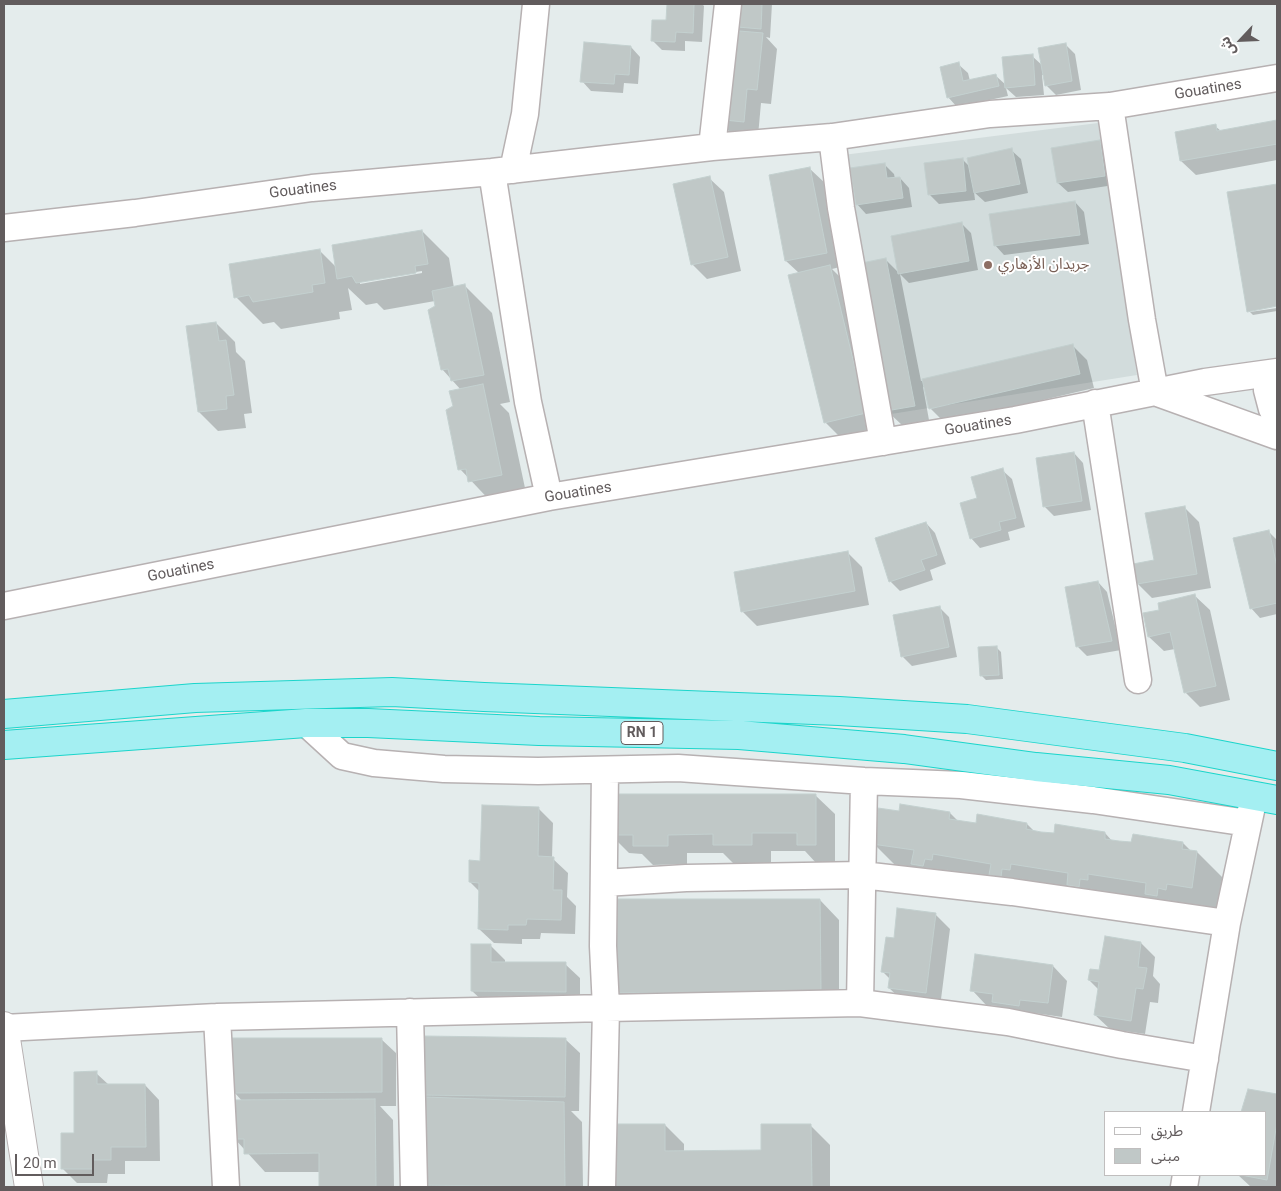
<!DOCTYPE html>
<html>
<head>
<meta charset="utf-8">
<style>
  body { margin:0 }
  #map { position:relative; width:1281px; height:1191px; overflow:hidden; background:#e4ecec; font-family:Roboto,"Noto Sans Arabic",sans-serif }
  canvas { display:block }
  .frame { position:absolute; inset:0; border:5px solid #625c5d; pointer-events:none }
  .legend { position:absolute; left:1104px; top:1111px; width:162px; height:65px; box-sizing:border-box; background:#fff; border:1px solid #c0bebe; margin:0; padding:6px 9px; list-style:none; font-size:15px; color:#625c5d }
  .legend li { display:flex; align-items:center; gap:10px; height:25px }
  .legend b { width:25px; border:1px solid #c0bebe }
  .north { position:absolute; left:1216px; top:15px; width:50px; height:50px; -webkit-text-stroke:4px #fff; paint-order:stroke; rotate:245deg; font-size:14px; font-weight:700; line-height:20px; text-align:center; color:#625c5d }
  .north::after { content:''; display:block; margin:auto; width:18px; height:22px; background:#625c5d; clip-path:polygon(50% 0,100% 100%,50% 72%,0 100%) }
  .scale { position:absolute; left:15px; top:1154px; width:79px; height:22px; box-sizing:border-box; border:2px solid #625c5d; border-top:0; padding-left:6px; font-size:15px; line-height:18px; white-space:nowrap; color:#625c5d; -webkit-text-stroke:4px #fff; paint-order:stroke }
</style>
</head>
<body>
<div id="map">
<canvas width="1281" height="1191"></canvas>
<div class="frame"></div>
<ul class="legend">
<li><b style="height:6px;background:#fff"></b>طريق</li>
<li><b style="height:14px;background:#c0c8c7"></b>مبنى</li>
</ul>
<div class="north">ش</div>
<div class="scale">20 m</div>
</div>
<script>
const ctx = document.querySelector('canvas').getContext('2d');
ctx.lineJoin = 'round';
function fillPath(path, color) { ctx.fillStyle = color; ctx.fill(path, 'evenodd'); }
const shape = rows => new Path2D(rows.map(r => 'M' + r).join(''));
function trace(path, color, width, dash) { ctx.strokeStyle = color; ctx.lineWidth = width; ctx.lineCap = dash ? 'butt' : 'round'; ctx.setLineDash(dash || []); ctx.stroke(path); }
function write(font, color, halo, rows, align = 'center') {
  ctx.font = font + ' Roboto,"Noto Sans Arabic",sans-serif'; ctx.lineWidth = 4; ctx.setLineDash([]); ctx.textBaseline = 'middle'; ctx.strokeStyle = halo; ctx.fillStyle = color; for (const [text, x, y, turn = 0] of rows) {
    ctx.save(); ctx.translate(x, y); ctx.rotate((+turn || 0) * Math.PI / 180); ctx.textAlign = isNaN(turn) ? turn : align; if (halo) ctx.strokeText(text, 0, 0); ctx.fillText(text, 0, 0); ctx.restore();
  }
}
const education = shape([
  [1098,123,1137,375,885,415,835,156]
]);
const shadow = shape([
  [668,4,702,4,704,6,702,42,685,41,685,51,662,50,652,40,667,22],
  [729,4,772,4,770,38,766,37,777,49,771,104,761,103,758,136,731,133,716,119],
  [1065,44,1075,54,1081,90,1056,95,1046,85,1044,75,1042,75,1044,95,1016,97,1006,88,1008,96,957,107,948,97,958,64,968,73,970,81,996,76,1006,85,1032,56,1043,66],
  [631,47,640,57,638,84,624,83,623,93,591,91,582,81],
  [1277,121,1277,160,1196,175,1181,161,1215,126,1221,131],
  [1099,141,1109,150,1114,185,1068,192,1058,183],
  [1011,150,1021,159,1028,193,985,202,974,192,975,200,939,204,930,195,962,159,970,167],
  [885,165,894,174,895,179,900,178,909,188,912,207,866,214,857,204],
  [810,169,825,183,840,267,832,269,844,281,880,427,840,437,825,422,799,273,786,261],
  [709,178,724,192,741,271,707,279,692,264],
  [1277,185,1277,305,1250,310,1250,312,1277,308,1277,311,1253,315,1249,311,1229,193],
  [1075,202,1084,212,1089,244,1004,255,995,245],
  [962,224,971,233,978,270,909,283,900,274,921,381,1073,346,1087,360,1094,388,945,423,930,408,925,386,923,387,929,420,902,425,887,411,886,260,899,273],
  [422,231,449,258,454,288,465,286,492,313,510,402,500,404,509,413,528,502,497,508,460,469,454,407,461,390,442,369,435,301,384,310,377,303,366,305,348,288,352,310,339,312,340,319,281,329,274,322,263,324,236,297,319,250,337,268],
  [422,271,422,273,360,284,360,281],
  [216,323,235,342,236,352,245,361,252,413,244,414,246,428,218,431,199,412,188,327],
  [1074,453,1083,463,1091,510,1054,516,1044,506],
  [1002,470,1012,479,1025,527,1008,532,1010,540,980,548,971,538,978,499],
  [1184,507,1199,522,1211,588,1152,598,1138,584,1156,561],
  [926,523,935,533,946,564,930,570,933,580,900,591,890,581],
  [1268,531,1277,540,1277,614,1260,618,1251,608],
  [847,552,862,567,869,605,757,626,742,611],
  [1098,582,1107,592,1121,650,1087,656,1078,647,1067,588],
  [1195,596,1210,610,1230,700,1200,707,1185,692,1175,649,1164,651,1149,637,1161,611],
  [939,607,949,617,957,657,912,666,903,657],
  [996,647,1001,652,1003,679,986,680,981,675],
  [815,795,835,814,835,864,817,864,805,851,771,851,771,864,734,864,723,853,687,853,687,864,653,865,642,854,629,853,610,834],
  [538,808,553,823,552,858,568,873,567,897,576,906,575,934,541,933,540,939,522,939,522,944,494,943,479,929,480,892,470,882,481,862],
  [900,813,950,813,958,821,977,824,1027,824,1035,832,1055,834,1105,833,1113,842,1118,842,1183,843,1191,851,1197,852,1224,879,1218,914,901,871,874,844],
  [820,900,839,920,839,1011,629,1011,610,992],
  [935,914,950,929,940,1007,904,1002,889,988,890,979,882,971,895,940],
  [1141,943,1155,957,1153,976,1160,984,1158,1003,1150,1002,1145,1034,1110,1029,1095,1015,1099,990,1089,980],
  [490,945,505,960,505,964,565,964,580,978,580,1006,487,1005,472,991],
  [1053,966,1067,981,1062,1017,1034,1013,1033,1020,1007,1016,997,1006,986,1005,972,990],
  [381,1039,396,1053,396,1106,380,1106,393,1120,394,1187,321,1187,321,1172,265,1172,234,1138,243,1102,234,1092],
  [565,1039,580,1053,579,1111,571,1111,582,1122,583,1187,426,1187,427,1099,423,1094],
  [96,1073,109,1085,145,1085,159,1100,160,1161,125,1161,125,1174,108,1174,107,1183,77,1183,63,1169],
  [1249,1090,1277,1095,1277,1187,1251,1187,1238,1175,1265,1175,1265,1112,1242,1112],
  [665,1125,684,1144,684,1152,762,1152,811,1126,830,1145,830,1187,613,1187]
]);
const building = shape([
  [667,4,694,4,693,33,676,32,675,42,651,41,652,20,666,20,667,4],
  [727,4,762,4,761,29,726,26,727,4],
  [727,30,763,33,757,90,747,89,744,122,715,119,727,30],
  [584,42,631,46,629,75,615,74,614,84,580,82,584,42],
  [1066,43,1072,81,1045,86,1038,48,1066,43],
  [1033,54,1035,85,1005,88,1002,57,1033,54],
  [959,62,963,81,996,74,999,86,947,98,940,67,959,62],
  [1277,120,1277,144,1180,161,1175,132,1216,124,1217,131,1277,120],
  [1100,140,1105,176,1057,183,1051,148,1100,140],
  [1012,148,1020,184,974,193,967,158,1012,148],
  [963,158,966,191,928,195,924,163,963,158],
  [885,163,887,178,900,177,903,198,856,205,850,168,885,163],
  [810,167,827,253,785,261,769,175,810,167],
  [710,176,728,257,691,265,673,184,710,176],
  [1277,184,1277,306,1247,312,1227,192,1277,184],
  [1075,201,1080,235,994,246,989,214,1075,201],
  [962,222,969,261,898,274,891,236,962,222],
  [422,230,428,264,415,266,416,273,356,283,352,276,337,279,332,245,422,230],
  [320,249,325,283,312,285,313,292,253,302,249,295,234,298,229,264,320,249],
  [886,258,915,406,886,411,857,264,886,258],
  [830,265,866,413,824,423,788,275,830,265],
  [465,284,484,375,451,381,448,369,441,370,428,310,435,306,432,291,465,284],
  [216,322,219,341,226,340,234,395,226,396,227,409,198,412,186,326,216,322],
  [1073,344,1080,374,929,409,922,379,1073,344],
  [483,384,502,475,468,482,466,469,458,470,446,410,453,406,449,391,483,384],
  [1074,452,1082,501,1043,507,1036,458,1074,452],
  [1003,468,1016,518,999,522,1001,530,970,539,960,503,977,498,971,477,1003,468],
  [1185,506,1197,574,1137,584,1133,564,1154,560,1145,513,1185,506],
  [926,522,937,555,921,560,925,570,889,582,875,538,926,522],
  [1269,530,1277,567,1277,603,1250,609,1233,538,1269,530],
  [848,551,855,591,741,612,734,572,848,551],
  [1098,581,1112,641,1076,647,1065,587,1098,581],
  [1195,594,1216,686,1184,693,1170,632,1148,637,1143,613,1159,610,1158,603,1195,594],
  [940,606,949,647,901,657,893,615,940,606],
  [997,646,999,675,980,676,978,647,997,646],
  [608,794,816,794,816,845,797,845,797,833,752,833,752,845,713,845,713,834,668,835,668,846,633,846,633,835,608,835,608,794],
  [900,804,950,812,949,819,976,823,977,814,1027,823,1026,829,1041,832,1054,833,1055,824,1105,832,1105,839,1119,841,1131,842,1133,834,1183,842,1182,849,1197,851,1192,888,1167,884,1166,890,1158,888,1157,896,1145,894,1146,883,1088,874,1088,880,1080,879,1079,887,1067,885,1068,873,1011,864,1010,870,1002,869,1001,877,989,875,991,864,933,854,932,860,925,859,923,866,911,864,914,850,872,844,878,808,899,811,900,804],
  [482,805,539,807,538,856,554,857,553,890,562,890,561,920,527,919,526,925,508,925,508,930,478,929,479,883,469,882,469,860,480,861,482,805],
  [609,899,820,899,821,992,609,993,609,899],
  [897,908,936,913,926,993,888,988,890,973,881,972,886,937,894,938,897,908],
  [1105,936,1141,942,1138,967,1147,968,1143,989,1136,988,1131,1021,1094,1015,1099,982,1088,980,1090,969,1099,970,1105,936],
  [471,944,491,944,491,962,566,962,566,992,471,991,471,944],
  [975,954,1053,965,1048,1003,1020,1000,1019,1006,992,1002,993,994,970,991,975,954],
  [423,1036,566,1038,565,1097,422,1095,423,1036],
  [232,1038,382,1038,382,1092,233,1093,232,1038],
  [97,1071,97,1084,145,1084,146,1147,111,1147,111,1160,93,1160,93,1169,61,1169,61,1133,74,1133,74,1072,97,1071],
  [1248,1089,1277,1094,1277,1123,1267,1180,1241,1175,1265,1175,1265,1112,1241,1112,1248,1089],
  [424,1097,564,1102,565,1187,422,1185,424,1097],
  [375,1099,376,1187,319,1187,319,1153,244,1154,244,1139,233,1139,233,1100,375,1099],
  [612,1124,665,1124,665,1151,761,1150,761,1124,811,1124,812,1187,612,1187,612,1124]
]);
const minor = shape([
  [1110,106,1142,320,1155,392,1277,436],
  [832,137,841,208,883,442],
  [712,147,728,4],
  [513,170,525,114,536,4],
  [492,172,528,402,549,497],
  [4,228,135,213,312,188,492,172,712,147,832,137,990,114,1110,106,1277,78],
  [1277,373,1268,379,1267,390,1272,409,1277,416],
  [1095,403,1138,680],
  [4,606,549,497,1015,420,1205,382,1277,372],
  [306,723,342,756,374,763,444,769,538,771,678,768,864,781,961,785,1093,800,1248,823],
  [864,781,860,1003,1008,1022,1122,1045,1205,1059],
  [604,883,686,878,862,875,1012,892,1227,923],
  [410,1012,414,1187],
  [217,1017,226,1187],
  [4,1028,217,1017,606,1008,603,946,605,770],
  [1196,1112,1227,923,1252,806],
  [602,1187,606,1008,860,1003],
  [1184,1187,1186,1175]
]);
const tertiary = shape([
  [4,1026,29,1187]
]);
const trunk = shape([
  [4,714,195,698,392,692,484,697,839,711,967,719,1185,748,1277,766],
  [4,745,306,723,368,723,539,731,739,735,904,749,1036,767,1169,780,1277,800]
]);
const markers = [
  [988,265,5,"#8d6e63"]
];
const shields = [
  [642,733,42]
];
const shieldNames = [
  ["RN 1",642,733]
];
const streetNames = [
  ["Gouatines",1208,90,-9],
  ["Gouatines",303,190,-7],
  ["Gouatines",978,426,-9],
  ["Gouatines",578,493,-9],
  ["Gouatines",181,571,-11]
];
const educationNames = [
  ["جريدان الأزهاري",998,265]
];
fillPath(education, '#d2dcdc');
fillPath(shadow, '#0003');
fillPath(building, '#c0c8c7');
trace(building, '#c3d0cf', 1);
trace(minor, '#b7b1b2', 29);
trace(tertiary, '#b7b1b2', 30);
trace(trunk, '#1bd5cb', 30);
trace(minor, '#fff', 26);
trace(tertiary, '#fff', 28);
trace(trunk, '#a4eff2', 28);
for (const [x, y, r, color] of markers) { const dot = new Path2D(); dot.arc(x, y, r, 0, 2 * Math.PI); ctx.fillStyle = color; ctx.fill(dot); trace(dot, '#fff', 2); }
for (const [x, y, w] of shields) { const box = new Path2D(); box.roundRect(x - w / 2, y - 11.5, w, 23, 4); ctx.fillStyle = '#fff'; ctx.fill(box); trace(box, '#625c5d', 1); }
write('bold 14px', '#625c5d', null, shieldNames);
write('15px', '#625c5d', '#fff', streetNames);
write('15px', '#785e54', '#fff', educationNames, 'left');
</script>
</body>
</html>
